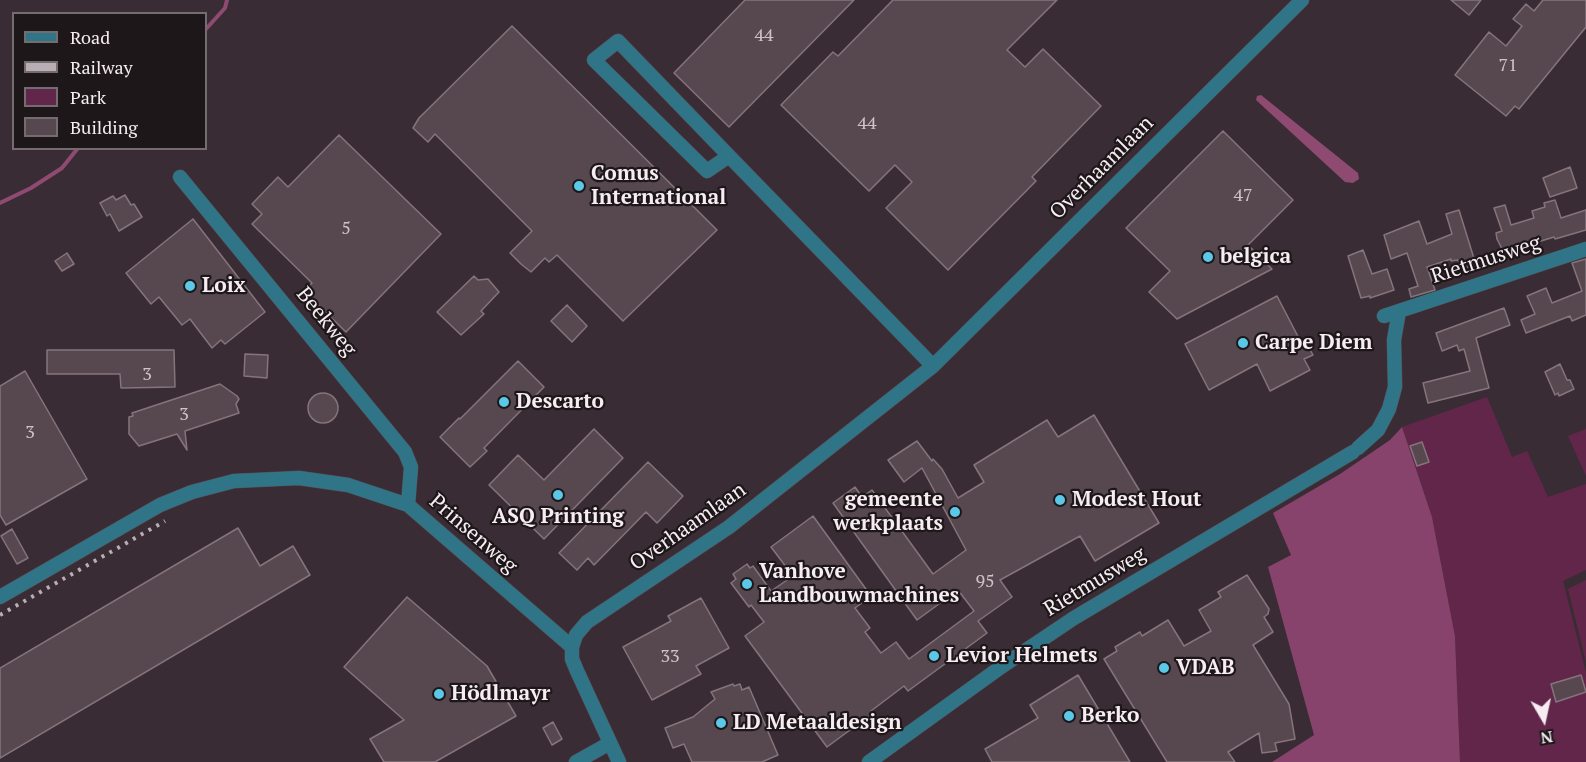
<!DOCTYPE html>
<html>
<head>
<meta charset="utf-8">
<style>
  body { margin:0 }
  #map { position:relative; width:1586px; height:762px; overflow:hidden; background:#3a2c34; font-family:"PT Serif",serif }
  canvas { display:block }
  .legend { position:absolute; left:12px; top:12px; width:195px; height:138px; box-sizing:border-box; background:#1d171a; border:2px solid #746c70; margin:0; padding:8px 10px; list-style:none; font-size:18px; color:#f6ecf1 }
  .legend li { display:flex; align-items:center; gap:12px; height:30px }
  .legend b { width:30px; border:2px solid #746c70 }
  .north { position:absolute; left:1514px; top:690px; width:60px; height:60px; -webkit-text-stroke:4px #1d171a; paint-order:stroke; rotate:171deg; font-size:16px; font-weight:700; line-height:24px; text-align:center; color:#f6ecf1 }
  .north::after { content:''; display:block; margin:auto; width:21px; height:27px; background:#f6ecf1; clip-path:polygon(50% 0,100% 100%,50% 72%,0 100%) }
</style>
</head>
<body>
<div id="map">
<canvas width="1586" height="762"></canvas>
<ul class="legend">
<li><b style="height:8px;background:#307587"></b>Road</li>
<li><b style="height:8px;background:#b9aeb4"></b>Railway</li>
<li><b style="height:16px;background:#63264b"></b>Park</li>
<li><b style="height:16px;background:#574850"></b>Building</li>
</ul>
<div class="north">N</div>
</div>
<script>
const ctx = document.querySelector('canvas').getContext('2d');
ctx.lineJoin = 'round';
function fillPath(path, color) { ctx.fillStyle = color; ctx.fill(path, 'evenodd'); }
const shape = rows => new Path2D(rows.map(r => 'M' + r).join(''));
function trace(path, color, width, dash) { ctx.strokeStyle = color; ctx.lineWidth = width; ctx.lineCap = dash ? 'butt' : 'round'; ctx.setLineDash(dash || []); ctx.stroke(path); }
function write(font, color, halo, rows, align = 'center') {
  ctx.font = font + ' "PT Serif",serif'; ctx.lineWidth = 4.5; ctx.setLineDash([]); ctx.textBaseline = 'middle'; ctx.strokeStyle = halo; ctx.fillStyle = color; for (const [text, x, y, turn = 0] of rows) {
    ctx.save(); ctx.translate(x, y); ctx.rotate((+turn || 0) * Math.PI / 180); ctx.textAlign = isNaN(turn) ? turn : align; if (halo) ctx.strokeText(text, 0, 0); ctx.fillText(text, 0, 0); ctx.restore();
  }
}
const green = shape([
  [1487,397,1512,457,1527,451,1548,497,1586,484,1586,570,1563,581,1586,673,1586,762,1460,762,1455,636,1432,517,1402,427],
  [1586,429,1586,476,1568,436],
  [1586,580,1586,662,1568,589]
]);
const forest = shape([
  [1402,427,1432,517,1455,636,1460,762,1272,762,1314,735,1268,567,1291,555,1273,513,1340,474,1390,440]
]);
const water = shape([
  [1261,95,1358,173,1359,179,1353,183,1345,182,1256,100,1257,96]
]);
const stream = shape([
  [206,29,225,8,227,0],
  [0,203,31,188,62,168,78,148]
]);
const building = shape([
  [745,0,854,0,729,127,674,73,745,0],
  [893,0,1057,0,1007,50,1025,67,1043,49,1101,106,1032,177,1036,181,948,270,886,208,912,182,895,165,869,191,781,105,833,52,838,56,893,0],
  [1451,0,1481,0,1469,15,1451,0],
  [1543,0,1586,0,1586,27,1519,109,1515,106,1506,116,1455,75,1489,32,1506,46,1522,26,1513,19,1526,4,1534,11,1543,0],
  [512,26,717,230,623,321,557,255,549,262,545,258,531,272,521,264,510,253,532,231,435,134,428,142,413,128,419,118,512,26],
  [1223,131,1293,200,1248,245,1272,269,1177,319,1149,292,1170,271,1126,228,1223,131],
  [339,135,441,234,346,332,304,291,312,283,252,224,262,214,252,204,278,177,288,187,339,135],
  [1570,167,1577,188,1550,197,1543,178,1570,167],
  [125,195,131,205,134,204,142,217,119,231,110,214,107,216,100,203,113,196,116,200,125,195],
  [1555,200,1561,218,1586,210,1586,230,1555,239,1554,237,1528,245,1520,248,1520,250,1505,255,1497,239,1496,233,1502,231,1494,208,1505,205,1511,225,1534,218,1532,211,1545,207,1544,203,1555,200],
  [1459,210,1476,265,1461,269,1458,260,1451,261,1451,259,1427,267,1435,290,1411,297,1409,289,1418,286,1407,253,1391,259,1384,235,1419,221,1427,244,1452,234,1446,214,1459,210],
  [193,219,265,312,225,344,221,340,212,348,190,319,182,325,159,297,151,304,126,273,193,219],
  [1363,250,1372,274,1387,269,1394,290,1370,298,1370,296,1361,298,1348,256,1363,250],
  [67,253,74,264,62,271,55,261,67,253],
  [1586,259,1586,315,1572,321,1570,316,1526,333,1521,320,1535,314,1527,296,1546,288,1552,303,1582,291,1572,263,1586,259],
  [474,276,478,280,488,279,499,292,481,311,484,314,461,335,437,312,474,276],
  [1277,296,1304,348,1308,346,1313,355,1304,359,1310,370,1270,391,1257,364,1209,390,1185,344,1277,296],
  [567,305,587,326,572,342,551,321,567,305],
  [1504,308,1510,325,1476,338,1489,388,1428,403,1423,383,1470,371,1464,349,1459,351,1457,345,1442,351,1436,333,1504,308],
  [47,350,174,350,175,387,121,388,120,374,47,374,47,350],
  [245,354,268,355,267,378,244,376,245,354],
  [518,361,544,387,484,448,487,451,470,467,440,437,459,418,460,419,518,361],
  [1560,364,1567,380,1570,380,1574,389,1559,396,1558,393,1555,395,1545,372,1560,364],
  [25,371,87,479,6,525,0,515,0,386,25,371],
  [220,384,237,396,239,399,236,404,239,413,185,431,187,450,177,434,139,446,129,434,129,417,133,416,132,413,220,384],
  '308 408a15 15 0 1 1 30 0a15 15 0 1 1-30 0Z',
  [1094,415,1159,523,1095,561,1080,536,1000,580,1012,597,978,621,987,633,908,691,904,686,871,711,873,713,827,747,745,636,764,622,751,605,749,607,731,583,736,579,733,574,747,564,750,568,753,566,771,591,793,576,771,547,813,516,871,596,855,608,870,628,865,632,881,653,896,642,909,659,974,611,958,590,917,620,833,503,855,487,862,497,872,490,933,574,966,550,922,468,904,482,888,460,917,441,932,461,933,459,942,469,958,498,984,482,974,465,1047,420,1058,437,1094,415],
  [594,429,623,458,544,539,489,485,518,455,544,480,594,429],
  [1422,442,1429,462,1417,466,1410,446,1422,442],
  [648,462,683,496,657,523,646,512,594,565,588,558,577,570,559,553,648,462],
  [238,528,260,566,293,546,310,575,0,758,0,668,238,528],
  [12,529,28,558,17,564,1,536,12,529],
  [1247,575,1269,609,1268,614,1264,617,1273,632,1253,645,1289,704,1295,739,1275,743,1277,751,1262,753,1259,733,1228,752,1235,762,1167,762,1104,659,1117,651,1115,647,1140,632,1142,636,1168,620,1184,646,1211,631,1199,610,1221,597,1218,592,1247,575],
  [407,597,487,666,516,716,435,762,384,762,370,739,404,720,344,667,407,597],
  [701,598,729,648,696,666,701,674,652,700,623,647,671,621,668,616,701,598],
  [1078,675,1130,762,992,762,985,749,1038,718,1030,705,1078,675],
  [1581,675,1586,692,1556,702,1551,684,1581,675],
  [733,684,734,686,740,684,742,690,749,687,778,755,762,762,692,762,684,744,673,748,665,728,693,717,715,699,711,692,733,684],
  [553,722,562,739,552,745,543,728,553,722]
]);
const minor = shape([
  [729,156,707,171,594,60,618,41,729,156,933,366],
  [180,177,405,452,411,467,408,505],
  [1384,316,1586,249],
  [1358,448,1378,430,1389,409,1395,387,1394,340,1399,311],
  [0,597,160,505,192,492,234,481,299,478,348,485,408,505,572,647],
  [576,762,610,743],
  [619,762,577,671,572,659,572,647,576,635,587,622,729,527,933,366,1302,0],
  [869,762,1001,667,1074,618,1353,452]
]);
const rail = shape([
  [0,615,165,521]
]);
const markers = [
  [579,186,6,"#5ac8e6"],
  [1208,257,6,"#5ac8e6"],
  [190,286,6,"#5ac8e6"],
  [1243,343,6,"#5ac8e6"],
  [504,402,6,"#5ac8e6"],
  [558,495,6,"#5ac8e6"],
  [1060,500,6,"#5ac8e6"],
  [955,512,6,"#5ac8e6"],
  [747,584,6,"#5ac8e6"],
  [934,656,6,"#5ac8e6"],
  [1164,668,6,"#5ac8e6"],
  [439,694,6,"#5ac8e6"],
  [1069,716,6,"#5ac8e6"],
  [721,723,6,"#5ac8e6"]
];
const numberNames = [
  ["44",764,36],
  ["71",1508,66],
  ["44",867,124],
  ["47",1243,196],
  ["5",346,229],
  ["3",147,375],
  ["3",184,415],
  ["3",30,433],
  ["95",985,582],
  ["33",670,657]
];
const streetNames = [
  ["Overhaamlaan",1102,168,-45],
  ["Rietmusweg",1486,260,-18],
  ["Beekweg",326,322,51],
  ["Overhaamlaan",688,527,-35],
  ["Prinsenweg",473,534,41],
  ["Rietmusweg",1095,582,-31]
];
const poiNames = [
  ["Comus",591,174],
  ["International",591,198],
  ["belgica",1220,257],
  ["Loix",202,286],
  ["Carpe Diem",1255,343],
  ["Descarto",516,402],
  ["gemeente",943,500,"right"],
  ["werkplaats",943,524,"right"],
  ["Modest Hout",1072,500],
  ["ASQ Printing",558,517,"center"],
  ["Vanhove",759,572],
  ["Landbouwmachines",759,596],
  ["Levior Helmets",946,656],
  ["VDAB",1176,668],
  ["Hödlmayr",451,694],
  ["Berko",1081,716],
  ["LD Metaaldesign",733,723]
];
fillPath(green, '#63264b');
fillPath(forest, '#87436b');
fillPath(water, '#8e4a71');
trace(stream, '#8e4a71', 4);
fillPath(building, '#574850');
trace(building, '#85747c', 1.5);
trace(minor, '#584b52', 15);
trace(minor, '#307587', 14);
trace(rail, '#b9aeb4', 4, [3, 6]);
for (const [x, y, r, color] of markers) { const dot = new Path2D(); dot.arc(x, y, r, 0, 2 * Math.PI); ctx.fillStyle = color; ctx.fill(dot); trace(dot, '#1d171a', 2); }
write('18px', '#cec3c9', null, numberNames);
write('21px', '#f6ecf1', '#1d171a', streetNames);
write('bold 21px', '#f6ecf1', '#1d171a', poiNames, 'left');
</script>
</body>
</html>
